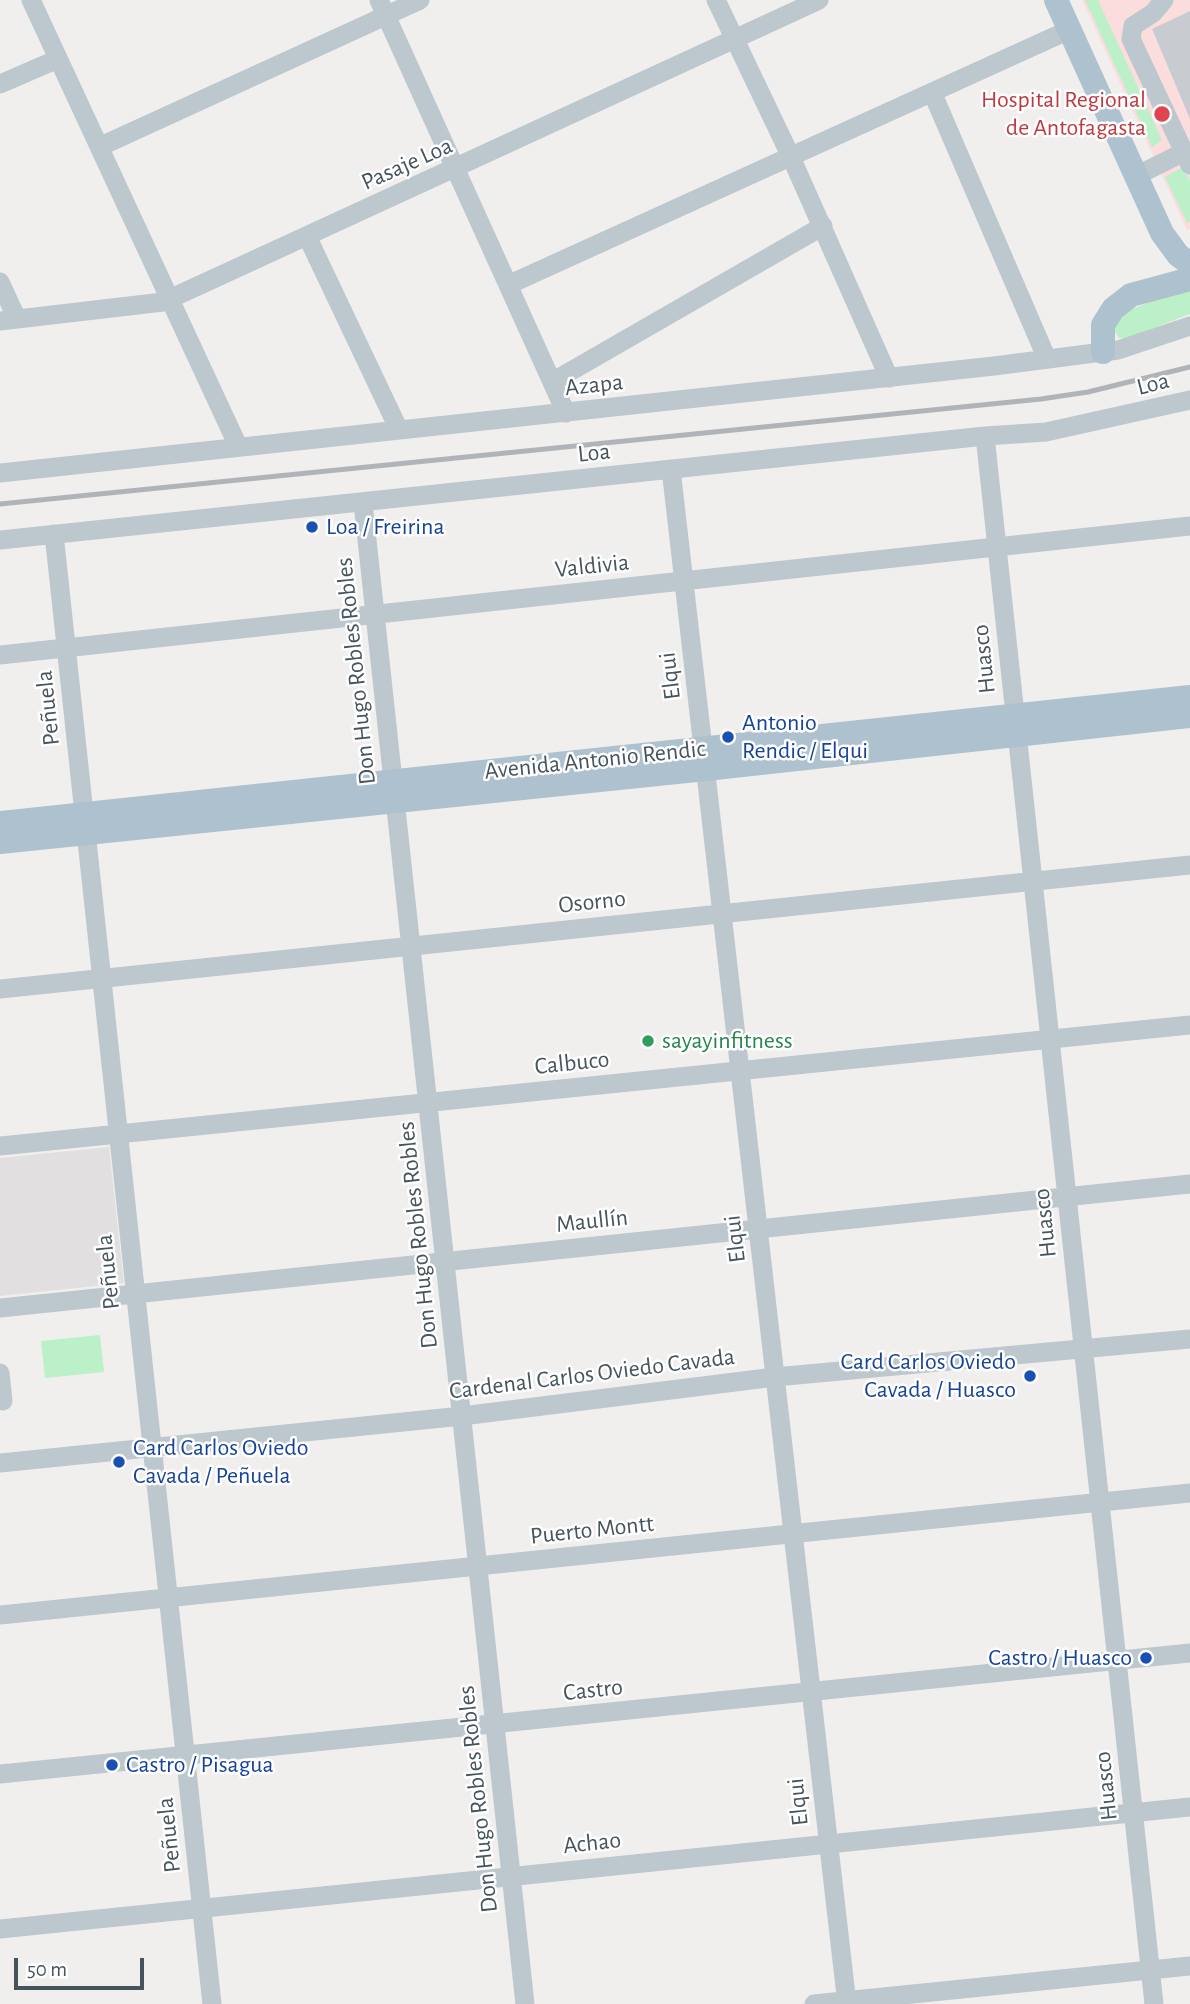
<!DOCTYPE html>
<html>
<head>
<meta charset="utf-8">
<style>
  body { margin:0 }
  #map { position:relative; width:1190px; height:2004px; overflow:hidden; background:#f1eeee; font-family:"Alegreya Sans",sans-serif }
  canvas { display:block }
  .scale { position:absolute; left:14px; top:1958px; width:130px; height:32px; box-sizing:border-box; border:4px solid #46545c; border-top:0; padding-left:9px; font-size:21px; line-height:24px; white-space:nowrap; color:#46545c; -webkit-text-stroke:5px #fff; paint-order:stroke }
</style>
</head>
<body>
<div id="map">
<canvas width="1190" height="2004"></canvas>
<div class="scale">50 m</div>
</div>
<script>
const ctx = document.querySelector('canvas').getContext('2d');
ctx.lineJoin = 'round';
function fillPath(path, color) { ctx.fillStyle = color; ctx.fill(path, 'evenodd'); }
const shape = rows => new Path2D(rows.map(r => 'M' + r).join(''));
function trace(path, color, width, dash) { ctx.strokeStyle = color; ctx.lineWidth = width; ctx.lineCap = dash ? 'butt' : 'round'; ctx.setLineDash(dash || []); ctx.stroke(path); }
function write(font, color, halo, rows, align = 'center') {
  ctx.font = font + ' "Alegreya Sans",sans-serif'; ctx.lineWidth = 5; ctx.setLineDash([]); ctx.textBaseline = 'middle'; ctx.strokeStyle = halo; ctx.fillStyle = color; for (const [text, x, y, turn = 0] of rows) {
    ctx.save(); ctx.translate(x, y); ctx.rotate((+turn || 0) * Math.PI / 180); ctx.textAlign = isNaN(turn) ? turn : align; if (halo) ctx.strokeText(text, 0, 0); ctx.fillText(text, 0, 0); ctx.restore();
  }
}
const education = shape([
  [109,1147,124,1283,0,1296,0,1158]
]);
const medical = shape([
  [1082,0,1190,0,1190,229,1187,230]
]);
const green = shape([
  [1085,0,1098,0,1162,140,1152,147],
  [1183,167,1190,181,1190,222,1187,223,1165,177],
  [1185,287,1190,290,1190,314,1128,338,1119,338,1114,330,1116,316],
  [100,1335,104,1372,45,1378,41,1341]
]);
const building = shape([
  [1190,11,1190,119,1152,29]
]);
const minor = shape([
  [31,0,238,446],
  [379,0,566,413],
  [716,0,791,157,889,378],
  [1164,0,1153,13,1133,26,1131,39,1190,165],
  [0,84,58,59],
  [932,92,1047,359],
  [99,147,420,0],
  [1136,176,1184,152],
  [307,236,399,430],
  [0,282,17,319],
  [508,285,1069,30],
  [0,321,163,302,819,0],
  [552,382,823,226],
  [985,436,1154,2004],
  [671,469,847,2004],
  [0,473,994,366,1118,350,1190,326],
  [363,503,525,2004],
  [54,534,212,2004],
  [0,540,985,436,1046,432,1190,400],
  [0,655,1190,526],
  [0,989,1190,865],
  [0,1146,1190,1025],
  [0,1308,1190,1184],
  [0,1373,3,1401],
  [0,1463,462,1416,775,1377,1190,1339],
  [0,1615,1190,1493],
  [0,1774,1190,1653],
  [0,1929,1190,1807],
  [814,2004,1190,1966]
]);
const major = shape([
  [1056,0,1162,233,1178,255,1190,264],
  [1103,352,1103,325,1113,309,1131,295,1190,279],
  [0,823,1190,697],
  [0,842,706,769,1190,716]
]);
const rail = shape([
  [0,504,1041,399,1088,392,1190,367]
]);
const markers = [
  [1162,114,9,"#e0444e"],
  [312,527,7,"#1a4fb4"],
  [728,737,7,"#1a4fb4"],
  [648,1041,7,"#2e9e5b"],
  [1030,1376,7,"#1a4fb4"],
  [119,1462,7,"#1a4fb4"],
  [1146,1658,7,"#1a4fb4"],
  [112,1765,7,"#1a4fb4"]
];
const healthNames = [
  ["Hospital Regional",1146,100],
  ["de Antofagasta",1146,128]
];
const streetNames = [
  ["Pasaje Loa",407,164,-24],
  ["Loa",1153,384,-14],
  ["Azapa",594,385,-6],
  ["Loa",594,453,-6],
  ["Valdivia",592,566,-6],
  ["Huasco",984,659,-96],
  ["Don Hugo Robles Robles",356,671,-96],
  ["Elqui",670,676,-97],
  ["Peñuela",48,708,-96],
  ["Avenida Antonio Rendic",595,760,-6],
  ["Osorno",592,902,-6],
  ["Calbuco",572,1063,-6],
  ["Maullín",592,1221,-6],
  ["Huasco",1045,1223,-96],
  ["Don Hugo Robles Robles",418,1235,-96],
  ["Elqui",735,1239,-97],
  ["Peñuela",108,1272,-96],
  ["Cardenal Carlos Oviedo Cavada",592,1374,-7],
  ["Puerto Montt",592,1530,-6],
  ["Castro",593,1690,-6],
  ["Huasco",1106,1786,-96],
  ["Don Hugo Robles Robles",478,1799,-96],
  ["Elqui",798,1802,-96],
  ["Peñuela",169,1835,-96],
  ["Achao",592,1843,-6]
];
const transitNames = [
  ["Loa / Freirina",326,527],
  ["Antonio",742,723],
  ["Rendic / Elqui",742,751],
  ["Card Carlos Oviedo",1016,1362,"right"],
  ["Cavada / Huasco",1016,1390,"right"],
  ["Card Carlos Oviedo",133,1448],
  ["Cavada / Peñuela",133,1476],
  ["Castro / Huasco",1132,1658,"right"],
  ["Castro / Pisagua",126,1765]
];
const leisureNames = [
  ["sayayinfitness",662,1041]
];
fillPath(education, '#e2dfe0');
fillPath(medical, '#fbddde');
fillPath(green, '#bbf0c9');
fillPath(building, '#c8ccd1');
trace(minor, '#bcc7ce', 19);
trace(major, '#adc1ce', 24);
trace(rail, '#b0b4b9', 5);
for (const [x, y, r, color] of markers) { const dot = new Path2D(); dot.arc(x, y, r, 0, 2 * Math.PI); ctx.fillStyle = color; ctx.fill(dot); trace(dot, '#fff', 2.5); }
write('24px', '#be3a42', '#fff', healthNames, 'right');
write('24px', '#46545c', '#fff', streetNames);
write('24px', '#164399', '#fff', transitNames, 'left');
write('24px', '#27864d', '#fff', leisureNames, 'left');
</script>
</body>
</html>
